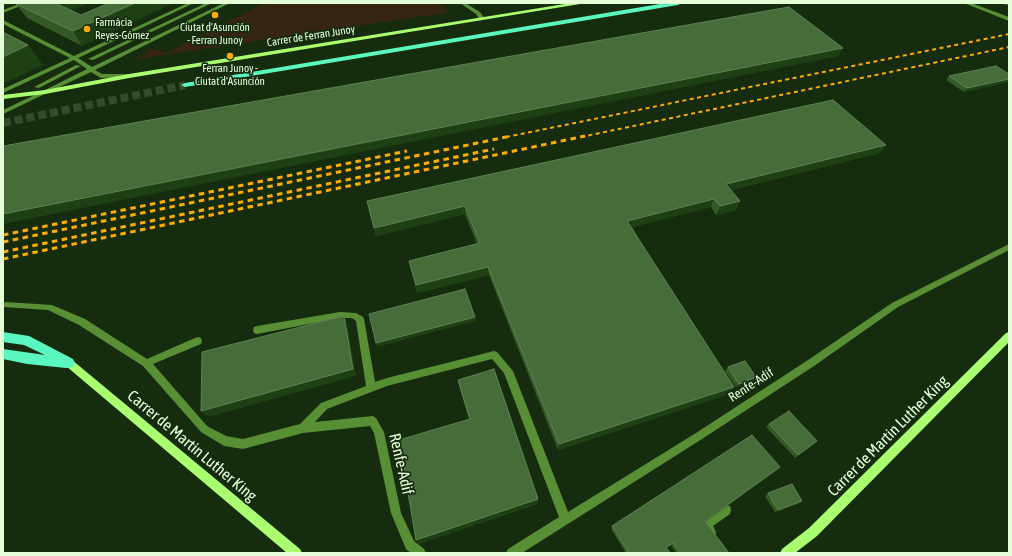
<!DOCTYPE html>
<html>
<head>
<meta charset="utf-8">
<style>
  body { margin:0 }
  #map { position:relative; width:1012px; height:556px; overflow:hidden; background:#162c0e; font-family:"Asap Condensed",sans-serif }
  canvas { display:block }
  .frame { position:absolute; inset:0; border:4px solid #e5ffd9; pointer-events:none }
</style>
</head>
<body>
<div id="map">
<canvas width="1012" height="556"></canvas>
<div class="frame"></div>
</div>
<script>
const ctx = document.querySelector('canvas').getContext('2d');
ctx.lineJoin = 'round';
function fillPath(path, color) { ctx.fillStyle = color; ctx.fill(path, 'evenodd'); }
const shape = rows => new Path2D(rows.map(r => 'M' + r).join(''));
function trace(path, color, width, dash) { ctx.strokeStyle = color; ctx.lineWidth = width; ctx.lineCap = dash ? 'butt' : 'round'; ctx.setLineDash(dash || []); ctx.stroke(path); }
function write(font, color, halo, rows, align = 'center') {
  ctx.font = font + ' "Asap Condensed",sans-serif'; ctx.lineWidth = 3.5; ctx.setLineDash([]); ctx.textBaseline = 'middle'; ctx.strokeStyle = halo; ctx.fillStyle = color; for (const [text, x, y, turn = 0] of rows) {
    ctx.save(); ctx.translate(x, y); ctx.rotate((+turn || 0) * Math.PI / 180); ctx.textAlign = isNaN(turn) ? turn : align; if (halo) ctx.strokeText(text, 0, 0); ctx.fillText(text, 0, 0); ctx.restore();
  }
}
const green = shape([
  [264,3,437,3,451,12,137,59,152,48,166,53]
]);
const trunkTunnel = shape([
  [3,123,185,85]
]);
const service = shape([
  [1009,244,1009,250,898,307,814,366,702,439,522,553,506,553,508,549,559,517,504,373,492,359,387,386,327,409,315,422,373,416,376,418,384,432,401,513,414,541,424,549,426,553,411,553,406,549,391,513,374,433,370,426,303,433,243,449,224,446,201,432,143,366,79,325,48,310,3,307,3,303,6,302,52,305,85,319,147,359,195,338,198,337,201,338,202,341,201,344,153,364,207,426,226,436,243,439,300,424,321,403,366,386,356,321,352,318,340,318,257,334,254,333,253,330,254,327,257,326,340,312,356,313,363,317,364,319,375,382,387,378,494,351,497,352,513,371,568,512,696,433,808,360,892,303,1009,244]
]);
const pedestrian = shape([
  [206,3,212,3,93,60,88,59,206,3],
  [76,65,81,66,39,88,34,87,76,65],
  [726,505,730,506,731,510,730,514,713,526,716,532,715,536,711,537,707,536,701,525,702,521,726,505]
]);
const minor = shape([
  [22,3,28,3,3,13,3,10,22,3],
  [188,3,194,3,78,58,92,67,224,3,230,3,95,70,102,74,128,74,130,75,130,77,101,78,91,72,47,93,43,93,43,91,87,69,74,60,3,93,3,89,70,58,3,24,3,20,74,56,188,3],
  [460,3,465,3,480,12,485,19,480,20,476,14,460,3]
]);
const tertiary = shape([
  [964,3,971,3,1009,17,1009,21,964,3],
  [1003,3,1009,3,1009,5,1003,4,1003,3],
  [45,90,47,91,47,93,3,114,3,110,45,90]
]);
const secondary = shape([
  [571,3,582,3,580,4,129,78,45,94,3,99,3,95,45,90,129,74,571,3],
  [1009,332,1009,342,817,536,795,553,780,553,782,549,809,528,1006,333,1009,332],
  [69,359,72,360,300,549,302,553,287,553,66,366,65,363,66,360,69,359]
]);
const trunk = shape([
  [666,3,681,3,678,5,185,87,181,85,185,83,666,3],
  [3,332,29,336,73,359,75,363,73,367,66,368,27,364,3,359,3,349,45,355,24,345,3,342,3,332]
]);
const railFar1 = shape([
  [506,137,1009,34],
  [581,137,1009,47]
]);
const rail = shape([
  [3,235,407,151],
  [3,242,511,136],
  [3,252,494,149],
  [3,259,585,136]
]);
const wall = shape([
  [88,3,71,10,82,46,27,18,16,4],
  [1009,74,1009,82,964,92,946,80,949,76],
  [886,145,880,153,731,190,740,201,736,210,716,215,711,207,632,227,729,394,558,450,489,275,417,293,409,261,477,244,465,214,376,236,367,201],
  [728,367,756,377,754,381,736,387,725,371],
  [458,380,538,499,537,504,418,544,469,419,459,386],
  [769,424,817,441,795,458,766,427],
  [780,467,705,522,729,553,676,553,671,545,667,548,670,553,626,553,611,529,612,526],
  [768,493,802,501,798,504,775,512,765,496]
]);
const shadedWall = shape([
  [3,3,13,3,3,7],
  [52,3,88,3,59,15],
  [135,3,174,3,82,46,73,31],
  [28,45,43,65,3,84,3,57],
  [843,48,839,56,3,224,3,214],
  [1009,79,1009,82,964,92,967,88],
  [886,145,880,153,722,192,726,184],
  [714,199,711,207,625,229,627,221],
  [740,201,736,210,716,215,720,206],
  [465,206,465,214,376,236,374,228],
  [488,267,489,275,417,293,416,285],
  [344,316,347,323,356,376,208,417,201,411],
  [475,317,475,321,377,347,376,343],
  [756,377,754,381,736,387,739,384],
  [734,387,729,394,558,450,559,444],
  [780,467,777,470,702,524,705,521],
  [538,499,537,504,418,544,416,540],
  [802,501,798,504,775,512,778,510]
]);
const building = shape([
  [18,3,55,3,81,15,109,3,135,3,73,31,16,4,18,3],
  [789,7,843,48,3,214,3,146,789,7],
  [3,32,28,45,3,57,3,32],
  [996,66,1009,74,1009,79,967,88,949,76,996,66],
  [833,100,886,145,726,184,740,201,720,206,714,199,627,221,734,387,559,444,488,267,416,285,409,261,480,243,465,206,374,228,367,201,833,100],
  [465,289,475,317,376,343,369,314,465,289],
  [344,316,353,369,201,411,202,352,344,316],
  [745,361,756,377,739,384,728,367,745,361],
  [494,369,538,499,416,540,399,440,470,419,458,380,494,369],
  [789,411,817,441,798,455,769,424,789,411],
  [752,435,780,467,705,521,729,553,680,553,673,543,666,547,670,553,629,553,612,526,752,435],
  [792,484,802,501,778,510,768,493,792,484]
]);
const markers = [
  [215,15,4,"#ffad05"],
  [87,29,4,"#ffad05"],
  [230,56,4,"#ffad05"]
];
const farPoinames = [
  ["Farmàcia",95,23,"left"],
  ["Reyes-Gómez",95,36,"left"],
  ["Ciutat d'Asunción",215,28],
  ["- Ferran Junoy",215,41],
  ["Ferran Junoy -",230,69],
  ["Ciutat d'Asunción",230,82]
];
const farStreetnames = [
  ["Carrer de Ferran Junoy",311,36,-9]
];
const streetNames = [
  ["Renfe-Adif",751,385,-33]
];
const nearStreetnames = [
  ["Carrer de Martin Luther King",888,436,-45],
  ["Carrer de Martin Luther King",192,446,40],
  ["Renfe-Adif",401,464,77]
];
fillPath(green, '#362511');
trace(trunkTunnel, '#354c2c', 8, [8, 4]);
fillPath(service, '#588f35');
fillPath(pedestrian, '#588f35');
fillPath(minor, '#588f35');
fillPath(tertiary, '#588f35');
fillPath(secondary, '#aaff70');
fillPath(trunk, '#5af7c0');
trace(railFar1, '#ffad05', 2, [4, 3.5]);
trace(rail, '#ffad05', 3, [5.5, 4.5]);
fillPath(wall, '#325a26');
fillPath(shadedWall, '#1f4015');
fillPath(building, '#466c3a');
trace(building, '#5f8353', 1);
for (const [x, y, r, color] of markers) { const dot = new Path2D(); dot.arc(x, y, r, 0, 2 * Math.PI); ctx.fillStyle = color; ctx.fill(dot); trace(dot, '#162c0e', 1.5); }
write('11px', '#e5ffd9', '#162c0e', farPoinames);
write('11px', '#e5ffd9', '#162c0e', farStreetnames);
write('13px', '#e5ffd9', '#162c0e', streetNames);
write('16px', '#e5ffd9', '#162c0e', nearStreetnames);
</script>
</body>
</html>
